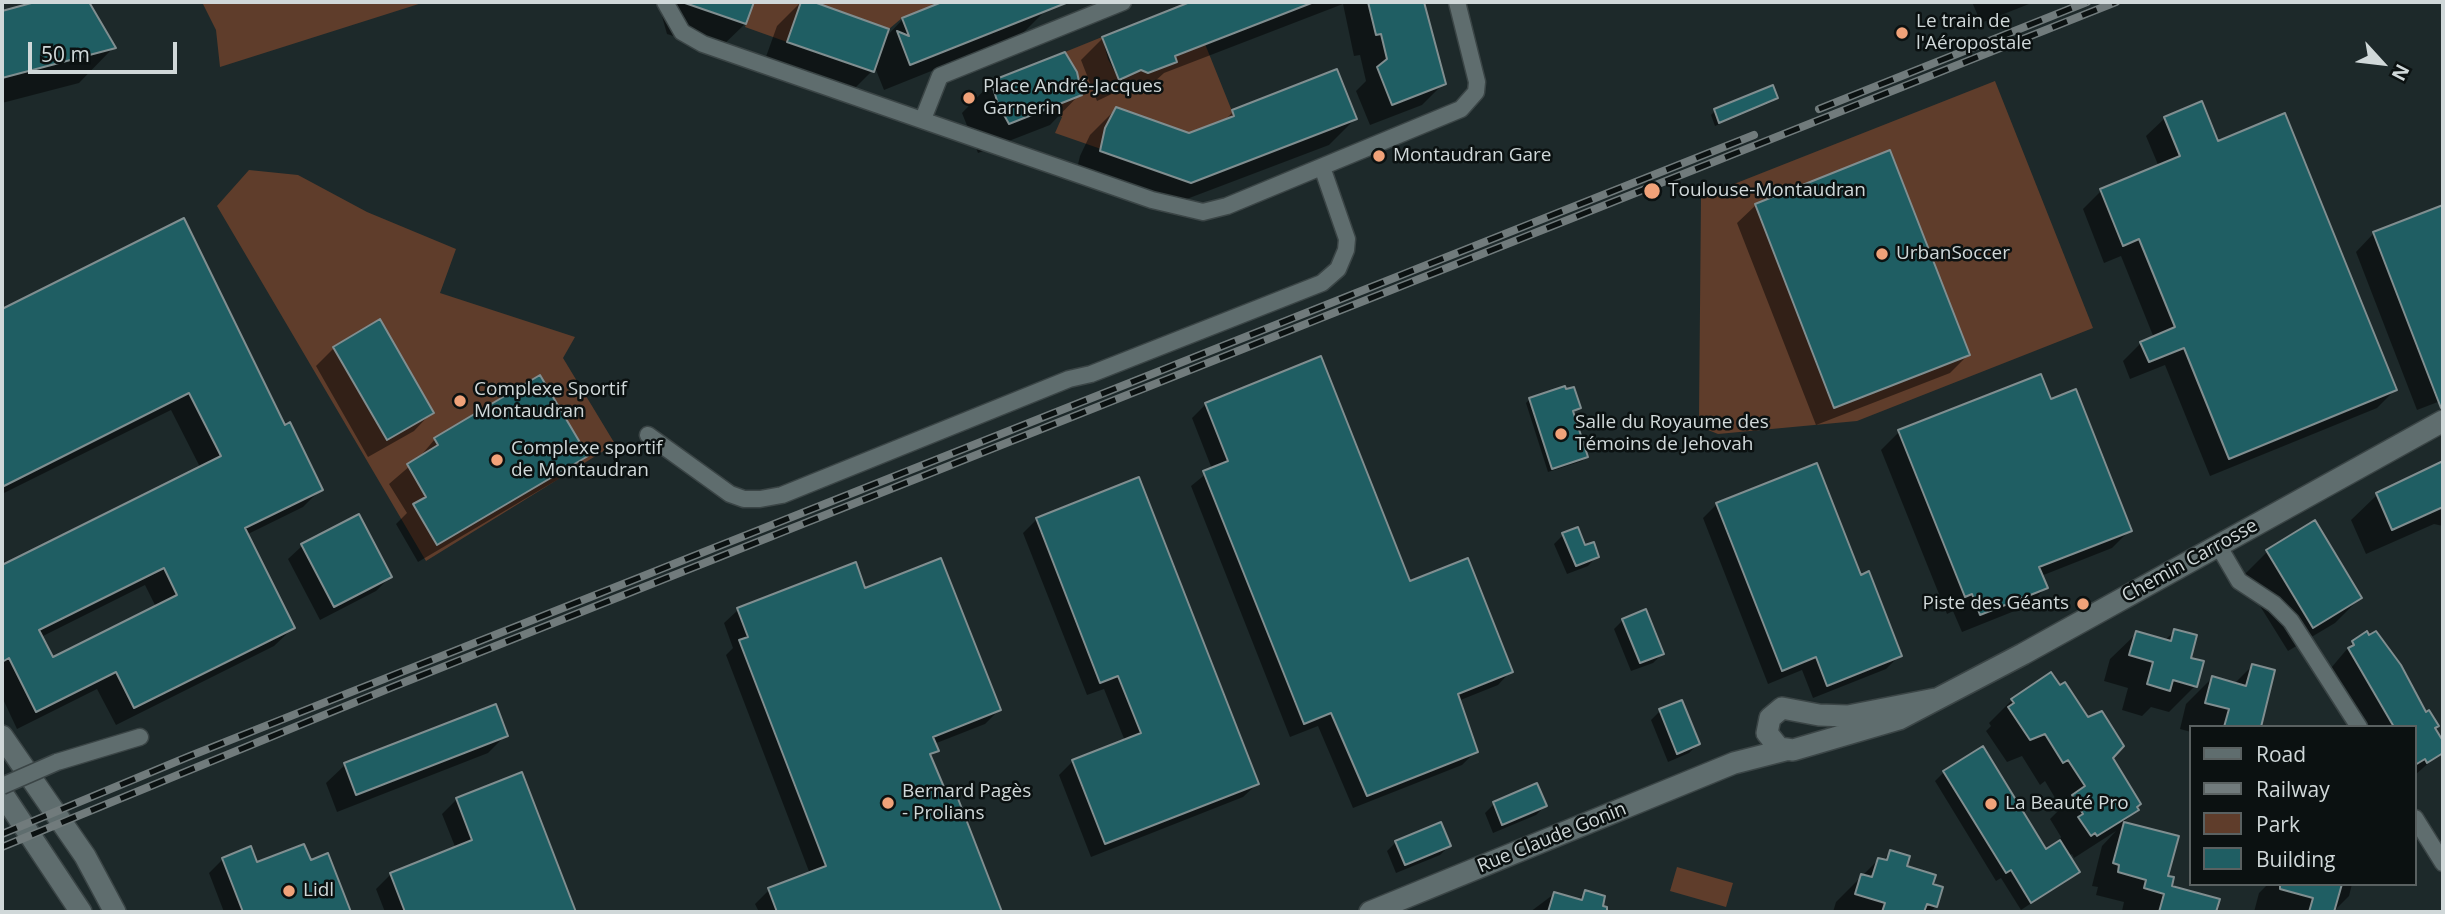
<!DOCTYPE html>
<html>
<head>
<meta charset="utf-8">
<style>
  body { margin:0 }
  #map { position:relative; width:2445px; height:914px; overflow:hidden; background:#1d292a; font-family:"Open Sans",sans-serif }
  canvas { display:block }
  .frame { position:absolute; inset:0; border:4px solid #d0d8d9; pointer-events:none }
  .legend { position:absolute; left:2189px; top:725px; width:228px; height:161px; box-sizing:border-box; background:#0b1111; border:2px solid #5a6161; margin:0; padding:9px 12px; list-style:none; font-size:21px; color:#d0d8d9 }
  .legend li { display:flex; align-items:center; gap:14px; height:35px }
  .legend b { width:35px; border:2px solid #5a6161 }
  .north { position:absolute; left:2347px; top:28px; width:70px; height:70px; -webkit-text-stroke:5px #0b1111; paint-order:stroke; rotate:117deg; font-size:19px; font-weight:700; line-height:28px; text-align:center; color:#d0d8d9 }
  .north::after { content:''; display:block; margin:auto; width:24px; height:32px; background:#d0d8d9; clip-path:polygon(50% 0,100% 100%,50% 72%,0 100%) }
  .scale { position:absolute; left:28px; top:42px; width:149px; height:32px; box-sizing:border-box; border:4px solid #d0d8d9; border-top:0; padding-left:9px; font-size:21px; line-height:24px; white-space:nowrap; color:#d0d8d9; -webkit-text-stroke:5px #0b1111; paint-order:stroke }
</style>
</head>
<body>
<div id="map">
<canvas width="2445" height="914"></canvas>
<div class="frame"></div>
<ul class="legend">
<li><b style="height:9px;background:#5f6d6e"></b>Road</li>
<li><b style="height:9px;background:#717b7c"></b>Railway</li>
<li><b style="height:19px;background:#5f3d2b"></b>Park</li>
<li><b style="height:19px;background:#1f5e63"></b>Building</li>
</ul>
<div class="north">N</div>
<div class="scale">50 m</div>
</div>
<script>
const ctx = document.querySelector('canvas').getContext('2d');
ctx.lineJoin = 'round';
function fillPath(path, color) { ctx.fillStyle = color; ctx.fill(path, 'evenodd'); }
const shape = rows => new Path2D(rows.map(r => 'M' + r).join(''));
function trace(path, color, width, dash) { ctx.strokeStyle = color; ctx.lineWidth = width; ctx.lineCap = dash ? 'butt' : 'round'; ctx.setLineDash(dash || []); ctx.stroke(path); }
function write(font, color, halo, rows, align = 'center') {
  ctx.font = font + ' "Open Sans",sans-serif'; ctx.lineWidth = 5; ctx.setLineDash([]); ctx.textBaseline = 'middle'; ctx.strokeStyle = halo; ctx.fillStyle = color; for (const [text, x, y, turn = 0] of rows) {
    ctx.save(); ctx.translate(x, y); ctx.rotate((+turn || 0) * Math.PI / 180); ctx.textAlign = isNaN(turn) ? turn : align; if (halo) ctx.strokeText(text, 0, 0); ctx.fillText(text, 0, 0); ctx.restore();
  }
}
const green = shape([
  [202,2,425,2,220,67,216,30],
  [754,2,801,2,787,42,745,27],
  [814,2,942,2,902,18,889,29],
  [1102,37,1108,59,1119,80,1141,70,1177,62,1175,56,1205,44,1234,116,1189,133,1116,107,1105,128,1101,149,1055,133,1062,117,1053,113,1055,106,1082,95,1077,72,1065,52],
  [1995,81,2093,328,1857,421,1718,434,1708,430,1699,418,1701,197],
  [249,170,298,175,367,212,456,249,440,293,575,337,563,358,615,444,426,561,217,206],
  [1677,867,1733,883,1726,907,1670,891]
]);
const shadow = shape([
  [41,2,87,2,113,48,79,83,2,103,2,12],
  [658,2,752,2,745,24,718,50,667,34],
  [801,2,887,30,884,39,903,19,947,2,1044,2,1047,9,1021,35,884,90,874,65,872,71,846,97,762,68,777,26],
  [1193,2,1422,2,1444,83,1422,105,1370,125,1356,91,1366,81,1360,55,1354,56,1343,4,1164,73,1153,83,1125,94,1118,91,1097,101,1081,60,1103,38],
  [1972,2,2034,2,1981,23],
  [1336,71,1355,119,1329,145,1163,208,1075,177,1080,156,1090,135,1116,109,1189,135,1223,122,1233,112],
  [992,82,1080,94,1050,125,978,153,962,113],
  [1772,87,1776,98,1772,102,1715,126,1711,115,1715,111],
  [2165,118,2217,143,2395,390,2377,408,2210,476,2165,365,2130,379,2123,361,2141,343,2154,338,2121,256,2104,263,2083,209,2101,191,2159,167,2146,136],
  [1756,205,1968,355,1950,373,1816,425,1737,223],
  [2443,207,2443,400,2417,410,2356,252,2374,233],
  [183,220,284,427,321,489,303,507,246,535,293,628,274,646,116,725,97,689,17,729,2,697,2,556,6,565,201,469,171,410,2,494,2,311],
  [145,585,156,607,52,659,41,637],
  [334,348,432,412,414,431,368,457,316,366],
  [1530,399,1579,408,1572,413,1586,457,1582,461,1548,472,1526,403],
  [2050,402,2130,530,2112,548,2041,576,2046,588,2027,606,1962,632,1953,611,1947,614,1881,450,1899,432],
  [1206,404,1511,671,1498,685,1458,701,1476,751,1462,765,1353,808,1318,726,1290,737,1191,486,1212,469,1192,418],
  [435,439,585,456,567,474,418,562,396,524,407,513,389,484,418,459],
  [2443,463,2443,526,2434,524,2366,554,2351,520,2377,495],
  [1717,504,1860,577,1900,655,1886,669,1813,698,1802,670,1768,684,1703,518],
  [1037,519,1257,784,1243,797,1091,857,1059,775,1073,761,1125,741,1104,689,1087,695,1023,533],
  [1563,535,1584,548,1597,556,1588,566,1567,574,1554,544],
  [302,546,390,577,376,591,320,620,288,559],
  [2267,552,2360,598,2335,623,2288,651,2242,577],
  [864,590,999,710,985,724,934,744,937,750,929,758,948,801,956,798,1000,912,759,912,755,904,769,890,810,874,726,655,733,648,724,623,738,610],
  [1623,620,1662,654,1653,663,1631,671,1614,629],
  [2175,631,2189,659,2195,686,2169,712,2151,707,2142,716,2122,710,2128,688,2104,681,2110,659,2137,633,2164,641],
  [2353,642,2434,728,2443,744,2440,753,2415,775,2415,727,2367,727,2331,668],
  [2252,666,2258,727,2191,727,2191,732,2180,729,2186,704,2212,678,2234,684],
  [2012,700,2110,758,2136,810,2123,823,2177,838,2166,877,2170,887,2218,900,2215,912,2128,912,2122,911,2124,902,2096,895,2098,887,2092,886,2102,846,2116,831,2074,858,2072,854,2068,856,2078,872,2021,910,2001,878,1996,881,1935,781,1944,772,2046,851,2058,844,2061,837,2050,819,2061,808,2045,781,2040,785,2022,756,2007,762,1986,731,1991,726,1989,723],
  [495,706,506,735,488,753,337,812,326,783,345,765],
  [1660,711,1698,744,1689,753,1668,762,1651,720],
  [521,774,574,912,385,912,376,889,391,874,456,849,442,814,457,799],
  [1494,804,1545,806,1536,815,1493,833,1485,813],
  [1396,842,1449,846,1440,855,1396,873,1387,851],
  [1891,852,1905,868,1931,885,1936,906,1930,912,1833,912,1836,902,1878,860,1882,861],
  [327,856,349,912,224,912,209,873,223,859,256,865,310,862],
  [2268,884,2352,884,2349,896,2333,912,2254,912,2259,893],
  [1586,892,1603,897,1599,912,1530,912,1554,894,1577,901]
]);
const building = shape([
  [35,2,89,2,116,48,2,78,2,11,35,2],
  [682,2,754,2,746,24,682,2],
  [801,2,814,2,889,29,874,72,787,42,801,2],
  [942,2,1066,2,1066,3,910,65,897,31,909,36,902,18,942,2],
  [1190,2,1314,2,1175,56,1177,62,1148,73,1141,70,1119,80,1102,37,1190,2],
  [1368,2,1424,2,1446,84,1392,105,1377,67,1387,59,1381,34,1376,35,1368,2],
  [1065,52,1077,72,1082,95,1009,124,998,104,991,81,1065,52],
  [1337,69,1357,119,1191,183,1100,151,1105,128,1116,107,1189,133,1234,116,1232,110,1337,69],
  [1773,85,1778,98,1719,123,1714,109,1773,85],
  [2202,101,2218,141,2285,113,2397,390,2229,459,2184,348,2149,362,2140,342,2175,327,2139,239,2123,246,2100,189,2180,156,2164,117,2202,101],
  [1890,150,1970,355,1834,408,1755,204,1890,150],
  [2443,205,2443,408,2441,408,2373,232,2443,205],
  [184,218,285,425,290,422,323,490,245,528,295,628,134,708,116,672,36,712,9,658,2,662,2,565,221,456,189,393,2,487,2,309,184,218],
  [164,568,177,595,53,657,39,630,164,568],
  [380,319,434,413,387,440,333,347,380,319],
  [1321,356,1410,581,1468,558,1513,672,1458,694,1478,752,1367,796,1331,713,1304,724,1203,471,1228,461,1205,403,1321,356],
  [2041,374,2051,399,2076,389,2132,531,2039,567,2048,588,1980,615,1972,594,1965,597,1898,430,2041,374],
  [540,375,588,456,437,545,413,504,426,497,407,464,438,445,434,438,540,375],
  [1565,386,1566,389,1574,387,1581,408,1573,411,1588,457,1552,469,1529,398,1565,386],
  [2443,461,2443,507,2392,530,2376,493,2443,461],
  [1817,463,1861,575,1869,571,1902,656,1827,686,1816,657,1782,671,1716,503,1817,463],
  [1139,477,1259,784,1105,844,1072,760,1141,733,1118,676,1100,683,1036,518,1139,477],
  [359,514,392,577,334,607,301,544,359,514],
  [2315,520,2362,598,2313,628,2266,550,2315,520],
  [1578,527,1585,545,1594,542,1599,557,1576,566,1562,533,1578,527],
  [941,558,1001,710,933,737,939,751,930,754,949,799,957,796,1002,912,777,912,768,888,826,866,739,640,748,637,737,608,856,562,865,588,941,558],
  [1646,609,1664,654,1640,663,1622,619,1646,609],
  [2174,629,2197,635,2191,658,2204,661,2197,687,2173,680,2170,691,2147,684,2153,662,2129,655,2136,631,2171,641,2174,629],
  [2367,631,2369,635,2376,631,2401,665,2426,712,2429,710,2439,726,2435,728,2443,741,2443,753,2427,763,2425,759,2415,765,2415,727,2394,727,2348,648,2354,645,2352,641,2367,631],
  [2252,664,2275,670,2261,727,2224,727,2229,709,2205,703,2212,676,2246,686,2252,664],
  [2051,672,2060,685,2065,682,2088,717,2102,711,2124,746,2113,758,2141,804,2137,807,2139,810,2097,836,2095,833,2091,836,2078,817,2083,814,2072,795,2085,786,2068,760,2063,763,2045,734,2030,740,2008,707,2014,703,2011,699,2051,672],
  [1682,700,1700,744,1677,754,1659,709,1682,700],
  [496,704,508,736,356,795,344,763,496,704],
  [1983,746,2046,849,2060,840,2080,872,2031,903,2011,870,2006,873,1943,771,1983,746],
  [522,772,576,912,405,912,390,873,472,840,456,798,522,772],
  [1537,783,1547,806,1502,825,1493,802,1537,783],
  [1441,822,1451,846,1405,865,1395,841,1441,822],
  [2124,822,2179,836,2168,876,2174,877,2172,886,2220,899,2216,912,2159,912,2164,894,2144,888,2146,880,2118,872,2119,865,2113,863,2124,822],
  [304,844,311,860,328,853,351,912,243,912,222,858,251,846,257,862,304,844],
  [1890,850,1910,856,1907,866,1936,875,1933,884,1943,887,1937,907,1927,904,1924,912,1882,912,1885,903,1855,894,1861,874,1872,877,1878,858,1887,860,1890,850],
  [2280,884,2342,884,2334,912,2309,912,2313,898,2280,889,2280,884],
  [1585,890,1605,896,1603,906,1607,907,1607,912,1548,912,1554,892,1582,900,1585,890]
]);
const minor = shape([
  [665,2,682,32,703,44,1152,200,1203,212,1227,206,1461,109,1476,92,1477,82,1457,2],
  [923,119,940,76,1123,2],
  [648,435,730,494,744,499,760,499,782,495,1069,379,1091,374,1322,283,1338,269,1346,250,1347,239,1322,167],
  [2218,545,2239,581,2274,604,2291,621,2359,727],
  [57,762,140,737],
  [2415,818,2443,863]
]);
const tertiary = shape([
  [1935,699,1848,716,1819,715,1782,708,1770,718,1767,733,1779,748,1793,750,1899,719,2023,654,2443,421],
  [2,736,85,856,115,912],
  [2,793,81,912],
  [1370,912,1734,763,1785,750]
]);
const rail = shape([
  [1819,109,2087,2],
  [2,834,190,756,1754,135],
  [2,847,395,686,2116,2]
]);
const minorBridge = shape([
  [2,786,57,762]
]);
const markers = [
  [1902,33,7,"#f0a279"],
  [969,98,7,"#f0a279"],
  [1379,156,7,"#f0a279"],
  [1652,191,9,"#f0a279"],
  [1882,254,7,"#f0a279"],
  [460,401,7,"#f0a279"],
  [1561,434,7,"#f0a279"],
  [497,460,7,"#f0a279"],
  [2083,604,7,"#f0a279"],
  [888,803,7,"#f0a279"],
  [1991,804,7,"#f0a279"],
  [289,891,7,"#f0a279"]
];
const poiNames = [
  ["Le train de",1916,22],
  ["l'Aéropostale",1916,44],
  ["Place André-Jacques",983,87],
  ["Garnerin",983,109],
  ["Montaudran Gare",1393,156],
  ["Toulouse-Montaudran",1668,191],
  ["UrbanSoccer",1896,254],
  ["Complexe Sportif",474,390],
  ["Montaudran",474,412],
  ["Salle du Royaume des",1575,423],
  ["Témoins de Jehovah",1575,445],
  ["Complexe sportif",511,449],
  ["de Montaudran",511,471],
  ["Piste des Géants",2069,604,"right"],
  ["Bernard Pagès",902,792],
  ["- Prolians",902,814],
  ["La Beauté Pro",2005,804],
  ["Lidl",303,891]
];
const streetNames = [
  ["Chemin Carrosse",2190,561,-29],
  ["Rue Claude Gonin",1552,838,-22]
];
fillPath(green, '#5f3d2b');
fillPath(shadow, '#0007');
fillPath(building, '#1f5e63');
trace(building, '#808e90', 2);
trace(minor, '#3b4546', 19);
trace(tertiary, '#3b4546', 24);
trace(minor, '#5f6d6e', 16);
trace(tertiary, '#5f6d6e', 21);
trace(rail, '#717b7c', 8);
trace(rail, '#0b1111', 5, [16]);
trace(minorBridge, '#3b4546', 19, []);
trace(minorBridge, '#5f6d6e', 16);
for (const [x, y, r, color] of markers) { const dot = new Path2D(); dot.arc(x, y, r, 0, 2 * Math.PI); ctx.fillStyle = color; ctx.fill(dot); trace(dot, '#0b1111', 2.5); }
write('19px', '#d0d8d9', '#0b1111', poiNames, 'left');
write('19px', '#d0d8d9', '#0b1111', streetNames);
</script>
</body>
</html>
